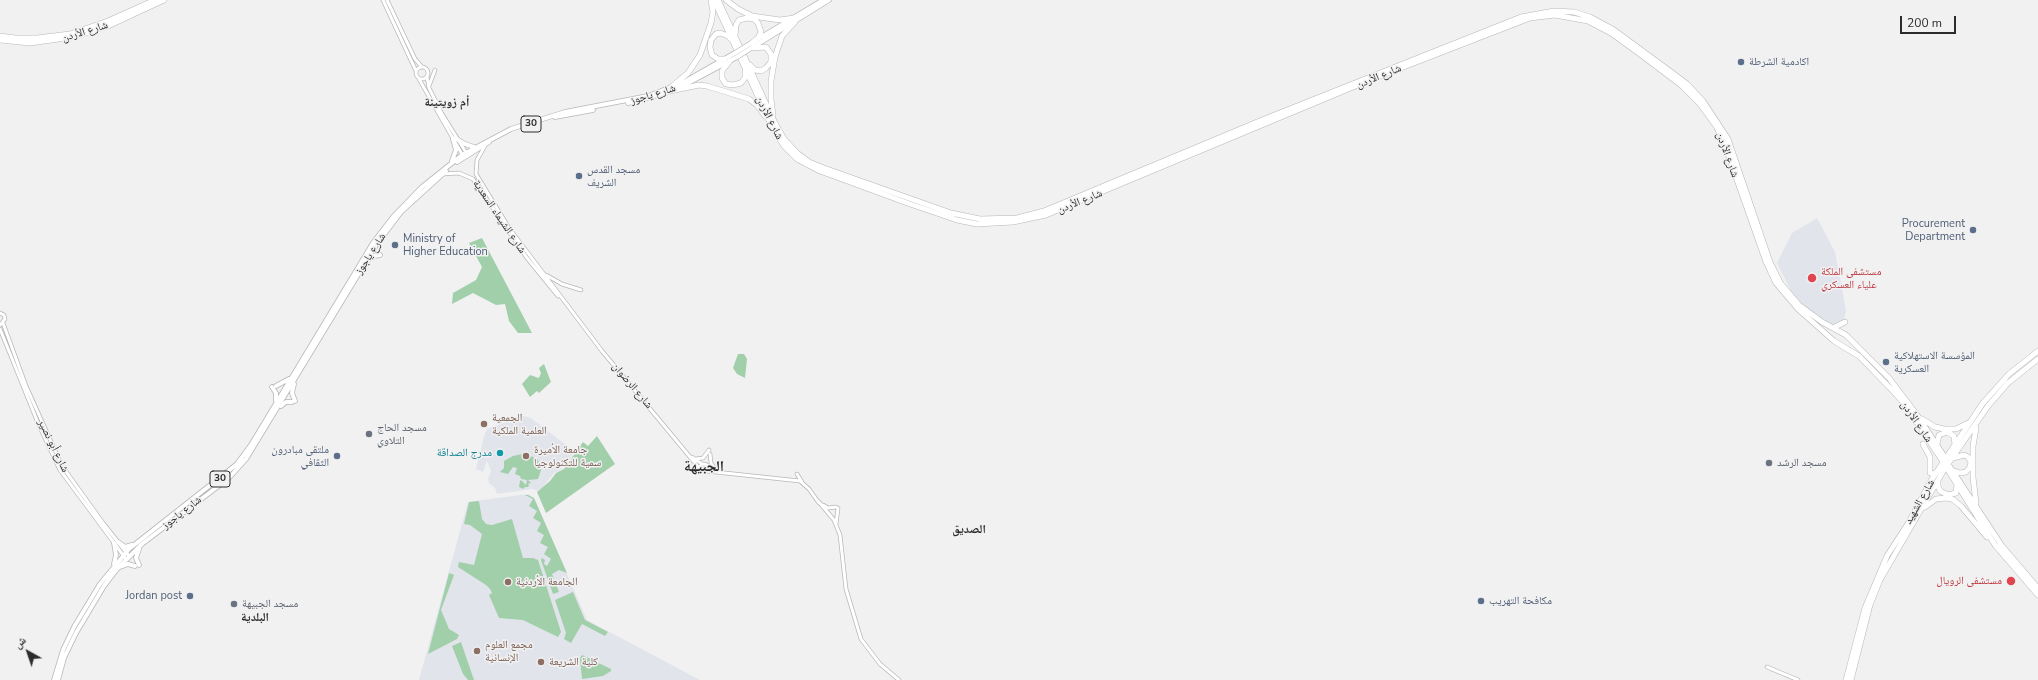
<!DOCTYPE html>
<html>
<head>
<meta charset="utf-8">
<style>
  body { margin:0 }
  #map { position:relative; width:2038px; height:680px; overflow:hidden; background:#f1f1f2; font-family:"Nunito Sans","Noto Naskh Arabic",sans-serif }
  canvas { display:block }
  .north { position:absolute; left:8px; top:632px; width:40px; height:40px; -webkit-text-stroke:3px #f1f1f2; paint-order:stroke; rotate:320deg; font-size:11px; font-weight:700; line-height:16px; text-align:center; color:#2c2c2d }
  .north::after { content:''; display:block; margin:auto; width:14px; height:18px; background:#2c2c2d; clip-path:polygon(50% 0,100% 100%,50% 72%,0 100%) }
  .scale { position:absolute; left:1900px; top:16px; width:56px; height:18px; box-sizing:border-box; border:2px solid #2c2c2d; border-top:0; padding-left:5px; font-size:12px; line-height:14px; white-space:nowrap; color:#2c2c2d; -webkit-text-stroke:3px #f1f1f2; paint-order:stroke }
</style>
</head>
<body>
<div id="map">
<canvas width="2038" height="680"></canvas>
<div class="north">ش</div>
<div class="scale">200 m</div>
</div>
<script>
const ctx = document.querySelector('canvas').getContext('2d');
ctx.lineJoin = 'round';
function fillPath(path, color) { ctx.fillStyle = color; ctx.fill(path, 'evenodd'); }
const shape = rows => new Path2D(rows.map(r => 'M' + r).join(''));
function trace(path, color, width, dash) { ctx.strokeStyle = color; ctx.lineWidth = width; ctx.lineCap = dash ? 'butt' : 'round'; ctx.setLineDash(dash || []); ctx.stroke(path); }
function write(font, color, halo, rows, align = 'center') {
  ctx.font = font + ' "Nunito Sans","Noto Naskh Arabic",sans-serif'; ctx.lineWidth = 3; ctx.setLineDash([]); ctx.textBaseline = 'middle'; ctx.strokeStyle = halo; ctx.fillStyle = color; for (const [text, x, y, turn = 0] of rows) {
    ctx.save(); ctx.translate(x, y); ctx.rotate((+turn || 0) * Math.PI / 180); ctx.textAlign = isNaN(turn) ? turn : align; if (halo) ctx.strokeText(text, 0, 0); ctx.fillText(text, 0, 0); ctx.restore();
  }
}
const built = shape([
  [1817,218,1835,252,1846,310,1844,320,1836,325,1826,322,1800,304,1792,293,1777,263,1792,233],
  [523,416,531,418,575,452,562,469,554,473,543,487,537,491,533,489,497,494,495,488,489,483,488,479,491,471,487,461,483,472,476,469,484,436,487,429],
  [528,494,534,498,587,620,700,680,419,680,468,502]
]);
const green = shape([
  [482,238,532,333,518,333,509,321,505,304,496,305,473,293,452,304,453,293,476,280,482,267,469,243],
  [738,354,744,354,747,359,745,378,737,374,733,368],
  [544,364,551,382,539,393,537,391,530,397,522,384,530,375,539,378,541,373,539,368],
  [597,436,615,464,546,513,537,492,550,481,556,473,564,469,583,442,588,446],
  [522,454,533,457,538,460,541,470,538,479,528,480,531,483,528,484,529,485,528,487,525,487,523,489,519,487,520,481,521,480,526,485,527,480,521,479,520,476,515,474,517,468,513,467,508,474,500,472,504,468,504,461,513,456],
  [525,495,528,495,534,498,567,573,559,570,552,574,559,592,553,594,541,560,542,558,545,560,544,564,547,566,551,559,544,554,548,547,540,543,544,535,537,531,541,523,533,518,537,511,529,506,533,499],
  [479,501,482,519,486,524,492,525,512,519,523,558,533,558,538,560,561,632,558,637,523,620,499,618,489,595,492,593,490,589,486,585,458,567,459,562,474,565,482,534,470,525,464,524,469,502],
  [449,573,454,575,441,610,449,629,459,635,457,639,428,654],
  [573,592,585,620,608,632,605,636,582,624,571,643,564,639,566,633,555,600],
  [461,642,474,680,468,680,463,674,452,646],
  [582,655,611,669,611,671,603,676,582,679,580,658]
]);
const secondary = shape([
  [383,0,416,71],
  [387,0,415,59,422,67],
  '416 73a6 6 0 1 1 12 0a6 6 0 1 1-12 0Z',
  [427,77,429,88,442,114,467,154],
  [419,79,463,156],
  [429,86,435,70],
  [486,144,477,160,476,174,509,228,602,351,700,469],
  [443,174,459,173,473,179,527,258,558,296],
  [546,275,562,284,581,290],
  [0,313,4,315,5,319,0,325],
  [3,323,26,386,62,466,103,523,129,556],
  [0,329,38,423,60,470,126,559],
  [710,454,711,463,715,469],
  [692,457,702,464],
  [695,459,703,458,709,450],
  '700 468a4 4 0 1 1 8 0a4 4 0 1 1-8 0Z',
  [708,467,720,471],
  [706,471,800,481,809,489,819,503],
  [797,474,802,482],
  [819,502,834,520,840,535,846,589,861,639,880,664,899,680],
  [823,505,828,508,836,507],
  [836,524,838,508],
  [1767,667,1798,680]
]);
const primary = shape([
  [743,48,823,0],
  [745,52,829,0],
  [628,103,675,90,737,57],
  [555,117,593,110],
  [455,138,465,144,474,147],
  [452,161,456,150,453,139],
  [457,162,489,142],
  [366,261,374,256,380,255],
  [294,384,292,393,295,401],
  [276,386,289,379],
  [272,387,276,393,276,401],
  [281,406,286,402,292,402],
  [118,542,125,547,132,545],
  [114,543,116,555,114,564],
  [139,565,136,558,139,549],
  [120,567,128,564,135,566],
  [54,680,63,650,74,627,100,584,129,549,237,464,251,445,373,243,393,217,422,187,462,155,511,129,565,112,648,96,684,82,735,53],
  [58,680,64,658,76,633,104,586,117,569,142,544,229,478,246,459,376,245,401,212,446,171]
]);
const highway = shape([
  [714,0,771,125,784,146,797,159,820,171,910,204,957,220,977,224,1013,222,1046,215,1365,82,1517,23,1530,18,1555,15,1588,21,1611,33,1640,54,1681,85,1700,104,1716,126,1723,140,1766,262,1776,283,1798,309,1834,341,1859,356,1893,391,1904,403,1942,460],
  [718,0,775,123,784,139,797,153,809,162,824,168,951,213,980,219,1017,218,1044,211,1262,120,1521,17,1554,11,1574,12,1590,17,1614,30,1667,69,1687,84,1703,101,1728,139,1770,262,1781,284,1799,305,1822,322,1846,335,1889,378,1917,415,1944,456],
  [726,0,738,9,752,16,780,20,794,18],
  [735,35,736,25,739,20,747,18,754,19,758,23,761,32,758,38,752,43],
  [0,36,15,38,37,38,70,34,108,21,155,0],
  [0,40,30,43,73,37,108,26,164,0],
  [724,59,718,59,712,55,710,47,711,40,716,34,720,33,728,36,731,39],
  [730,61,722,71,722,78,726,84,733,85,741,83,745,78,745,71],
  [750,65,755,70,761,71,766,68,771,62,771,54,766,47,753,48],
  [670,88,688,73,700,55,711,23,713,12,711,0],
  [675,90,699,85,707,86,749,99,757,105,765,116],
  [773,116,771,99,771,81,775,57,782,36,795,22],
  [1833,328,1845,322],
  [1922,419,1935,427,1944,429,1956,429,1968,423],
  [1923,444,1930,457,1930,473,1933,474,1937,472],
  [1937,444,1939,435,1947,432,1954,436,1955,445],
  [1953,458,1964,455,1968,457,1971,462,1970,467,1966,472,1960,473,1954,471],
  [1950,467,2002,546,2038,588],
  [1948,470,1995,545,2038,595],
  [1938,480,1938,486,1940,491,1948,495,1956,493,1957,484],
  [1976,503,1973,477,1973,446,1976,428],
  [1925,507,1936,499,1946,498,1952,499,1961,506,1987,537],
  [1846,680,1865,608,1887,556,1909,522,1932,479,1983,403,2009,374,2038,351],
  [1851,680,1870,605,1880,580,1902,542,1945,468,1988,406,2008,383,2038,359]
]);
const primaryBridge = shape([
  [735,53,743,48],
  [737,57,745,52]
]);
const markers = [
  [1741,62,4,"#5c6f8a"],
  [579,176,4,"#5c6f8a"],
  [1973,230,4,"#5c6f8a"],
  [395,245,4,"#5c6f8a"],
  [1812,278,5,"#e0444e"],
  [1886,362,4,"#5c6f8a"],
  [484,424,4,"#8d6e63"],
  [369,434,4,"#6b7280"],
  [500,453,4,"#0f9aa8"],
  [337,456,4,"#5c6f8a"],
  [526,456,4,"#8d6e63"],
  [1769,463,4,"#6b7280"],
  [2011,581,5,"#e0444e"],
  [508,582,4,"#8d6e63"],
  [190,596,4,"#5c6f8a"],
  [1481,601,4,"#5c6f8a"],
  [234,604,4,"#6b7280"],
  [477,651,4,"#8d6e63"],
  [541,662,4,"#8d6e63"]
];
const shields = [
  [531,124,20],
  [220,479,20]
];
const shieldNames = [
  ["30",531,124],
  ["30",220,479]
];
const streetNames = [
  ["شارع الأردن",85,32,-17],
  ["شارع الأردن",1379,77,-22],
  ["شارع ياجوز",653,95,-17],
  ["شارع الأردن",769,118,63],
  ["شارع الأردن",1727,155,70],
  ["شارع الأردن",1080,202,-22],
  ["شارع الشيماء السعدية",499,217,56],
  ["شارع ياجوز",371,254,-57],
  ["شارع الرضوان",632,386,50],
  ["شارع الأردن",1916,422,56],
  ["شارع أبو نصير",53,446,64],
  ["شارع الشهيد",1920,502,-60],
  ["شارع ياجوز",182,513,-38]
];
const serviceNames = [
  ["اكادمية الشرطة",1749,62],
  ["مسجد القدس",587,170],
  ["الشريف",587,183],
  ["Procurement",1965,224,"right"],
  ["Department",1965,237,"right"],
  ["Ministry of",403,239],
  ["Higher Education",403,252],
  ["المؤسسة الاستهلاكية",1894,356],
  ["العسكرية",1894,369],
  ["ملتقى مبادرون",329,450,"right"],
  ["الثقافي",329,463,"right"],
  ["Jordan post",182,596,"right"],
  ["مكافحة التهريب",1489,601]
];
const healthNames = [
  ["مستشفى الملكة",1821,272],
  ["علياء العسكري",1821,285],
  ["مستشفى الرويال",2002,581,"right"]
];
const educationNames = [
  ["الجمعية",492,418],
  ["العلمية الملكية",492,431],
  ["جامعة الأميرة",534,450],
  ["سمية للتكنولوجيا",534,463],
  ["الجامعة الأردنية",516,582],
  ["مجمع العلوم",485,645],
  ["الإنسانية",485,658],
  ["كلية الشريعة",549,662]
];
const worshipNames = [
  ["مسجد الحاج",377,428],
  ["التلاوي",377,441],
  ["مسجد الرشد",1777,463],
  ["مسجد الجبيهة",242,604]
];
const cultureNames = [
  ["مدرج الصداقة",492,453]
];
const neighbourhoodNames = [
  ["أم زويتينة",447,103],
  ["الصديق",969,530],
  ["البلدية",255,618]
];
const districtNames = [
  ["الجبيهة",704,467]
];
fillPath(built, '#e2e4ec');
fillPath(green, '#a1cfaa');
trace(secondary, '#b7b7b8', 4.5);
trace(primary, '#b7b7b8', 5.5);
trace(highway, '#b7b7b8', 6);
trace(secondary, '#fff', 3);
trace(primary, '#fff', 4);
trace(highway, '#fff', 5);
trace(primaryBridge, '#b7b7b8', 5.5, []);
trace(primaryBridge, '#fff', 4);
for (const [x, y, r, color] of markers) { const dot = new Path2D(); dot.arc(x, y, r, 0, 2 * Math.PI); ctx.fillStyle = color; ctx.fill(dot); trace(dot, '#f1f1f2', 1.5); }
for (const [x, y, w] of shields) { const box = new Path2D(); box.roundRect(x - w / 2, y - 8, w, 16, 3); ctx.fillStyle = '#f1f1f2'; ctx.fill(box); trace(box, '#2c2c2d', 1); }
write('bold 10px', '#2c2c2d', null, shieldNames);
write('11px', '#2c2c2d', '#f1f1f2', streetNames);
write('11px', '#4e5e75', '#f1f1f2', serviceNames, 'left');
write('11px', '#be3a42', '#f1f1f2', healthNames, 'left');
write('11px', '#785e54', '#f1f1f2', educationNames, 'left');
write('11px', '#5b616d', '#f1f1f2', worshipNames, 'left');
write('11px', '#0d838f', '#f1f1f2', cultureNames, 'right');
write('bold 12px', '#2c2c2d', '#f1f1f2', neighbourhoodNames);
write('bold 15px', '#2c2c2d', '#f1f1f2', districtNames);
</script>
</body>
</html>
